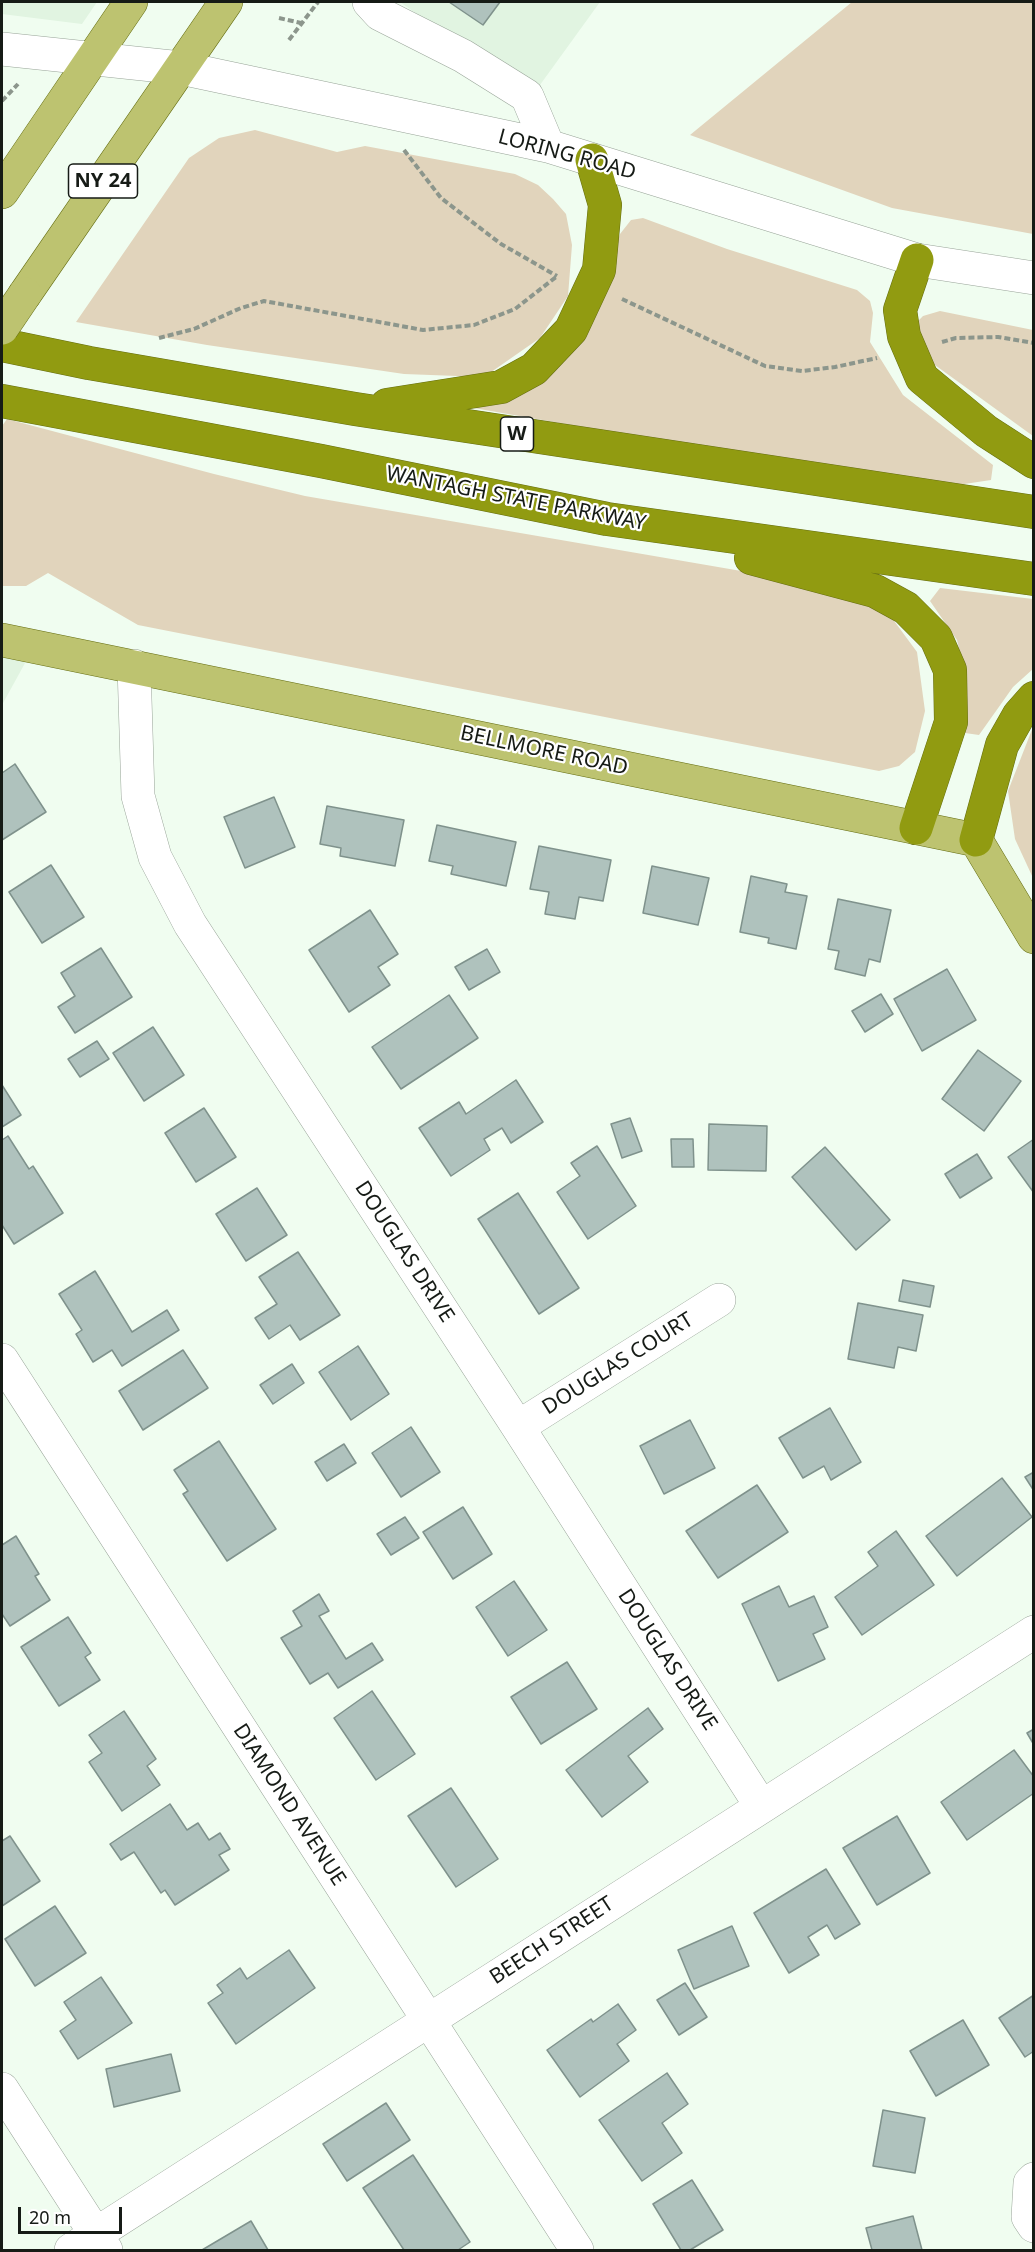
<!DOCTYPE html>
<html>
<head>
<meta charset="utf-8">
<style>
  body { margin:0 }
  #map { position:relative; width:1035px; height:2252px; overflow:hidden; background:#f0fdf0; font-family:"Noto Sans",sans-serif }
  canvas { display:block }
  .frame { position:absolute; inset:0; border:3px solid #161b16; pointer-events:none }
  .scale { position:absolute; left:18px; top:2207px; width:104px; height:27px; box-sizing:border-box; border:3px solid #161b16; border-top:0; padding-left:8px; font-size:18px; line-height:21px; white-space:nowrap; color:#161b16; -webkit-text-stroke:4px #fff; paint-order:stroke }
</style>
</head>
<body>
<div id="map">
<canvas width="1035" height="2252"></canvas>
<div class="frame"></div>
<div class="scale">20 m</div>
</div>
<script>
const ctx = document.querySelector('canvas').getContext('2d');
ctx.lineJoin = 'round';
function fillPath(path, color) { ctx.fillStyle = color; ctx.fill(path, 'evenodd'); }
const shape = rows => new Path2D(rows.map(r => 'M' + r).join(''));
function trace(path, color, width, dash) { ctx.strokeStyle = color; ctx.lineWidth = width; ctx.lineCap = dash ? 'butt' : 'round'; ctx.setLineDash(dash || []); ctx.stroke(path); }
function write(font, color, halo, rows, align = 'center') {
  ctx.font = font + ' "Noto Sans",sans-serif'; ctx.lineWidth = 4.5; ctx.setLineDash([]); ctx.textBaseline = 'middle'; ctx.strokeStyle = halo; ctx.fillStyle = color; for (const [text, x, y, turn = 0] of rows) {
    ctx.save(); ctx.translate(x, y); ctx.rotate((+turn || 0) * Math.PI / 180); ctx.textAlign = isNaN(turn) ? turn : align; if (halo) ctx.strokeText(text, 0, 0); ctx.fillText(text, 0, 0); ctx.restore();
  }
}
const built = shape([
  [2,2,97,2,82,24,2,14],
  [400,2,600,2,532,96],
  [2,649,30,654,2,705]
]);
const green = shape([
  [852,2,1033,2,1033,234,892,208,690,135],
  [255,130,337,152,365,146,515,174,538,185,553,199,566,214,572,245,568,296,540,338,484,377,404,374,207,345,76,322,189,158,219,138],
  [643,218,727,249,857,290,870,301,873,313,870,342,903,395,993,465,991,480,951,486,702,448,468,407,593,317,620,234,631,220],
  [940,311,1033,330,1033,436,928,360,914,325,923,316],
  [7,419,214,474,305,496,846,589,889,614,917,652,925,711,915,752,899,766,879,771,138,625,48,573,26,586,2,586,2,426],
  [940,588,1033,599,1033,669,1013,687,979,735,965,733,964,670,957,640,930,601],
  [1033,727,1034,878,1033,878,1015,839,1008,791]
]);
const building = shape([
  [449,2,500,2,483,25,449,2],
  [15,764,46,812,2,840,2,773,15,764],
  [274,797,295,847,245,868,224,817,274,797],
  [327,806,404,820,395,866,340,856,341,848,320,844,327,806],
  [437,825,516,842,506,886,451,874,453,866,429,861,437,825],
  [539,846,611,860,603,901,579,897,575,919,545,914,549,892,530,889,539,846],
  [51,865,84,917,42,943,9,892,51,865],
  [652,866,709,878,698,925,643,913,652,866],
  [751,876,787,884,785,892,807,896,796,949,768,943,769,938,740,932,751,876],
  [838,899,891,910,880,962,869,959,865,976,835,969,839,951,828,949,838,899],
  [370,910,398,954,378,967,390,985,349,1012,309,950,370,910],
  [101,948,132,997,75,1033,58,1007,75,996,61,973,101,948],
  [487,949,500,972,469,990,455,967,487,949],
  [947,969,976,1020,922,1051,894,999,947,969],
  [881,994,893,1014,865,1032,852,1011,881,994],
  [449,995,478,1038,401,1089,372,1047,449,995],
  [153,1027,184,1075,144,1101,113,1053,153,1027],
  [97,1041,109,1059,80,1077,68,1059,97,1041],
  [978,1050,1021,1081,984,1131,942,1099,978,1050],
  [516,1080,543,1122,511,1143,502,1128,484,1139,490,1150,451,1176,419,1128,459,1102,466,1114,516,1080],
  [2,1085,21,1115,2,1127,2,1085],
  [204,1108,236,1157,196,1182,165,1133,204,1108],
  [630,1118,642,1151,622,1158,611,1124,630,1118],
  [709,1124,767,1126,766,1171,708,1170,709,1124],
  [8,1136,29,1169,33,1166,63,1213,14,1244,2,1225,2,1140,8,1136],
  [671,1139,693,1139,694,1167,672,1167,671,1139],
  [1034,1139,1034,1193,1008,1157,1034,1139],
  [597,1146,636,1206,588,1239,557,1192,580,1176,571,1163,597,1146],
  [825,1147,890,1220,856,1250,792,1177,825,1147],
  [977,1154,992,1178,960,1198,945,1174,977,1154],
  [257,1188,287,1235,246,1261,216,1214,257,1188],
  [518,1193,579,1288,539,1314,478,1219,518,1193],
  [298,1252,340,1315,300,1340,290,1325,269,1339,255,1318,277,1304,259,1277,298,1252],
  [95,1271,132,1332,167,1310,179,1330,122,1366,112,1350,93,1362,76,1334,82,1330,59,1294,95,1271],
  [903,1280,934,1286,930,1307,899,1301,903,1280],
  [858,1303,923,1315,916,1351,898,1347,894,1368,848,1359,858,1303],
  [358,1346,389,1394,351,1420,319,1372,358,1346],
  [183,1350,208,1388,143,1430,119,1391,183,1350],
  [292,1364,304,1383,273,1404,260,1385,292,1364],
  [830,1408,861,1462,831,1480,824,1466,803,1478,779,1438,830,1408],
  [690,1420,715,1468,664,1494,640,1446,690,1420],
  [411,1427,440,1472,401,1497,372,1453,411,1427],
  [219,1441,276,1529,227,1561,183,1494,188,1491,174,1470,219,1441],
  [344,1444,356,1463,327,1481,315,1462,344,1444],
  [1034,1472,1034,1491,1025,1477,1034,1472],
  [1002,1478,1032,1517,957,1576,926,1536,1002,1478],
  [757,1485,788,1532,718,1578,686,1531,757,1485],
  [463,1507,492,1554,453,1579,423,1532,463,1507],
  [405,1517,419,1538,391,1555,377,1534,405,1517],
  [896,1531,934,1585,862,1635,835,1597,878,1566,868,1552,896,1531],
  [16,1536,39,1574,35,1576,50,1600,10,1626,2,1614,2,1545,16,1536],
  [514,1581,547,1630,508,1656,476,1607,514,1581],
  [779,1586,789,1607,814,1596,828,1627,813,1634,825,1659,778,1681,742,1604,779,1586],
  [319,1594,329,1611,319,1616,346,1659,372,1643,383,1660,338,1688,328,1673,310,1684,281,1638,302,1626,293,1611,319,1594],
  [68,1617,91,1653,85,1657,100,1680,59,1706,21,1647,68,1617],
  [567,1662,597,1709,541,1744,511,1697,567,1662],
  [372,1691,415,1754,376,1780,334,1718,372,1691],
  [648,1708,663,1729,628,1756,648,1782,602,1817,566,1770,648,1708],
  [124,1711,156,1759,147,1766,160,1785,122,1811,89,1762,102,1753,89,1735,124,1711],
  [1034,1729,1034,1745,1027,1733,1034,1729],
  [1014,1750,1034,1777,1034,1793,967,1840,941,1802,1014,1750],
  [451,1788,498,1859,456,1887,408,1816,451,1788],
  [170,1804,187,1830,198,1823,209,1840,220,1833,230,1849,219,1855,229,1870,175,1905,165,1890,161,1893,134,1852,121,1860,110,1844,170,1804],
  [897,1816,930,1873,877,1905,843,1848,897,1816],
  [10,1836,40,1881,2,1906,2,1841,10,1836],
  [826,1869,860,1924,835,1939,827,1925,808,1937,819,1955,789,1973,754,1913,826,1869],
  [55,1906,86,1953,35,1986,5,1939,55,1906],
  [732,1926,749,1966,694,1989,678,1950,732,1926],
  [289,1950,315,1988,236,2044,208,2003,223,1993,217,1985,240,1968,247,1979,289,1950],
  [101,1977,132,2023,78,2059,60,2031,76,2020,64,2002,101,1977],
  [685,1983,707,2017,679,2035,657,2000,685,1983],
  [1034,1995,1034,2051,1025,2057,999,2018,1034,1995],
  [618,2004,636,2030,617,2044,629,2061,580,2097,547,2050,591,2019,593,2022,618,2004],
  [963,2020,989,2065,936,2096,910,2051,963,2020],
  [171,2054,180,2091,114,2107,106,2069,171,2054],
  [667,2073,688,2104,662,2123,682,2153,642,2181,599,2120,667,2073],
  [386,2103,410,2140,347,2181,323,2144,386,2103],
  [883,2110,925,2118,915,2173,873,2166,883,2110],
  [413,2155,470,2242,458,2250,404,2250,363,2188,413,2155],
  [692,2180,723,2230,690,2250,681,2250,653,2204,692,2180],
  [913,2216,922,2250,872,2250,866,2228,913,2216],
  [251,2221,268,2250,202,2250,251,2221]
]);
const path = shape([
  [279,18,301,23],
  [289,40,318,2],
  [2,101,18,84],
  [404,150,441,198,501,244,557,276],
  [622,299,765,366,802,371,835,367,877,358],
  [159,338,194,329,241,308,264,301,423,330,474,325,515,309,556,277],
  [942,342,956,338,998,337,1034,343]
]);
const minor = shape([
  [369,2,380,14,463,56,527,96,548,146],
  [2,49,181,68,548,146,917,260,1034,278],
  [134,666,138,796,155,857,190,924,518,1427,761,1806],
  [2,1360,577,2250],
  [518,1427,719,1300],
  [2,2089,106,2250],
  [1034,2179,1030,2183,1028,2217,1034,2226],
  [71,2250,1034,1632]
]);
const major = shape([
  [2,192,131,2],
  [25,294,226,2],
  [2,640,976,840,1034,937]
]);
const highway = shape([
  [917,260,900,310,904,336,922,378,986,431,1034,462],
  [2,345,89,363,355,409,1034,512],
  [2,401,321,461,607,519,1034,579],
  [387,405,501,387,534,369,571,330,599,270,605,205,592,160],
  [751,558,875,591,906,608,936,638,950,670,951,722,916,828],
  [976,840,1002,745,1019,715,1034,698]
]);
const majorBridge = shape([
  [2,328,25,294]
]);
const shields = [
  [103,181,69],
  [517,434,33]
];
const shieldNames = [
  ["NY 24",103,181],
  ["W",517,434]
];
const streetNames = [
  ["LORING ROAD",567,155,15],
  ["WANTAGH STATE PARKWAY",516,499,11],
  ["BELLMORE ROAD",544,751,12],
  ["DOUGLAS DRIVE",404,1252,57],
  ["DOUGLAS COURT",618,1364,-32],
  ["DOUGLAS DRIVE",667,1660,57],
  ["DIAMOND AVENUE",289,1805,57],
  ["BEECH STREET",552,1941,-33]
];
fillPath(built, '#e1f4e1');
fillPath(green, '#e1d4bc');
fillPath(building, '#afc2bd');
trace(building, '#7f928c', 1.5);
trace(minor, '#98a498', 34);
trace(major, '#666e13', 34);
trace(highway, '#666e13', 34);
trace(path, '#8c968c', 4, [6, 3]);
trace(minor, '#fff', 33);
trace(major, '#bdc370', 33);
trace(highway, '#919b11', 33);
trace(majorBridge, '#666e13', 34, []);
trace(majorBridge, '#bdc370', 33);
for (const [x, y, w] of shields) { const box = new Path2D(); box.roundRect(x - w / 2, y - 17, w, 34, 4.5); ctx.fillStyle = '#fff'; ctx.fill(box); trace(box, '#161b16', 1.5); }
write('bold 20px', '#161b16', null, shieldNames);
write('21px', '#161b16', '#fff', streetNames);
</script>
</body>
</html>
